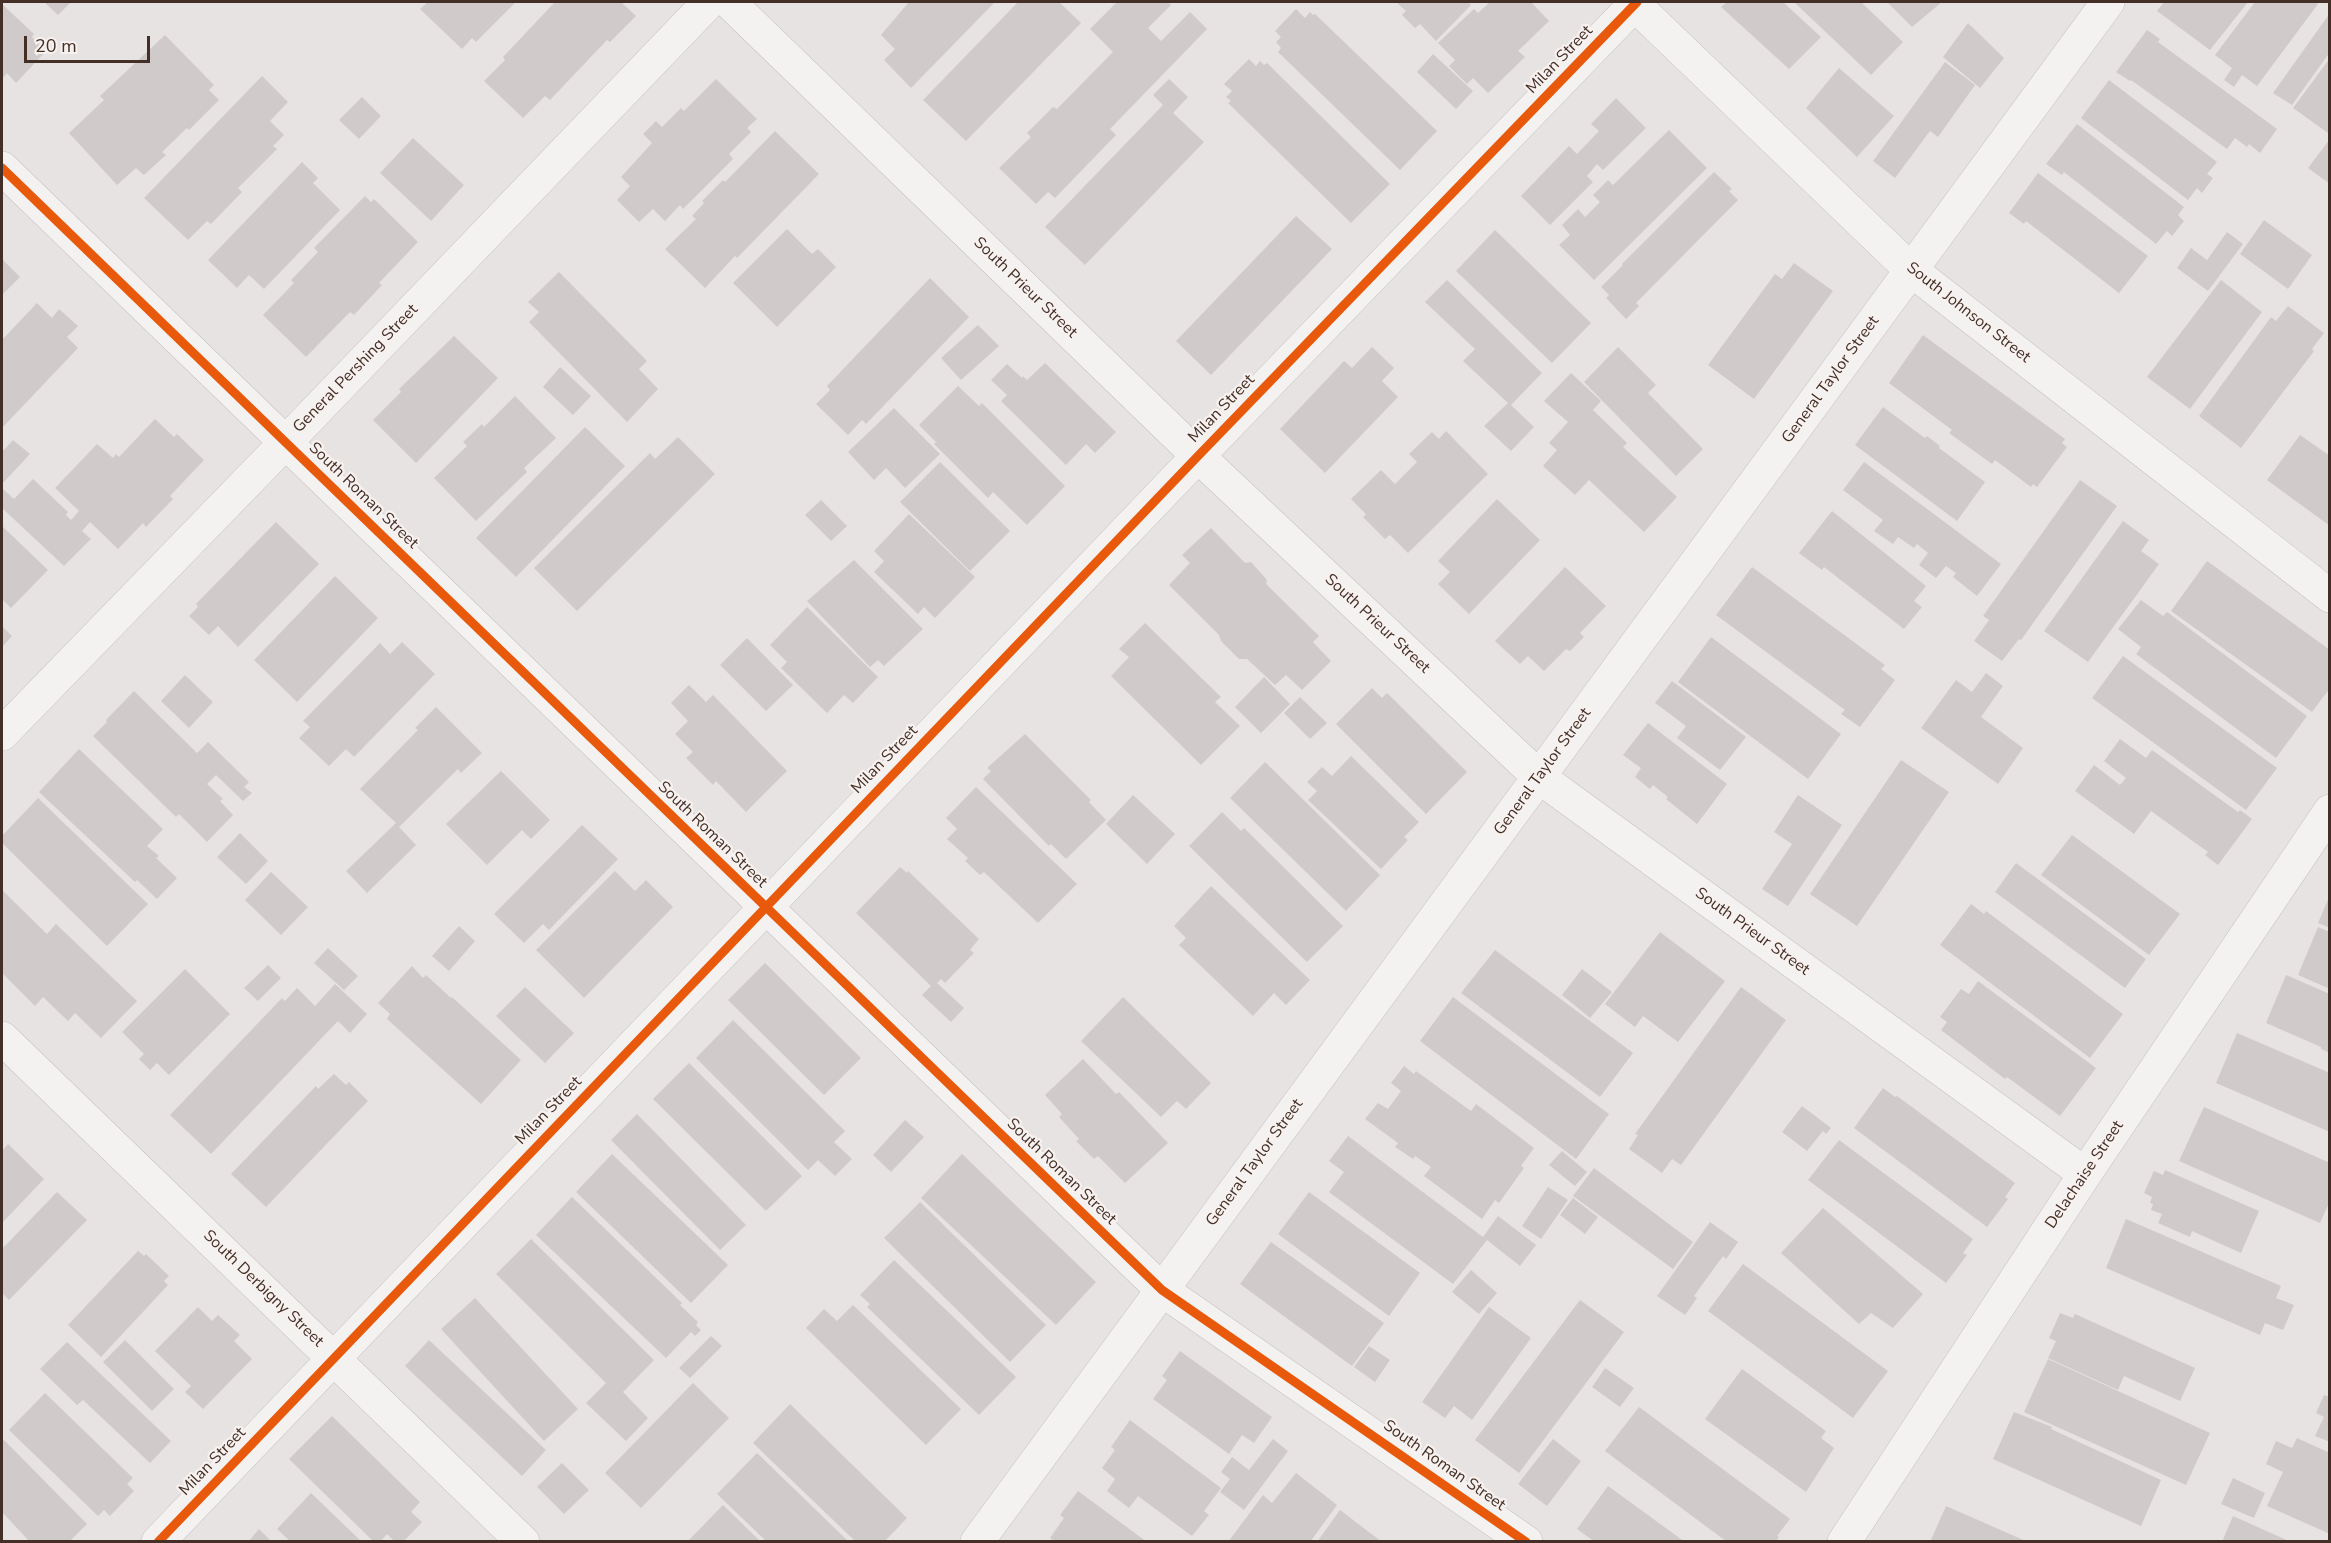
<!DOCTYPE html>
<html>
<head>
<meta charset="utf-8">
<style>
  body { margin:0 }
  #map { position:relative; width:2331px; height:1543px; overflow:hidden; background:#e7e3e2; font-family:"Nunito Sans",sans-serif }
  canvas { display:block }
  .frame { position:absolute; inset:0; border:3px solid #432f26; pointer-events:none }
  .scale { position:absolute; left:24px; top:36px; width:126px; height:27px; box-sizing:border-box; border:3px solid #432f26; border-top:0; padding-left:8px; font-size:18px; line-height:21px; white-space:nowrap; color:#432f26; -webkit-text-stroke:4px #f7f1ef; paint-order:stroke }
</style>
</head>
<body>
<div id="map">
<canvas width="2331" height="1543"></canvas>
<div class="frame"></div>
<div class="scale">20 m</div>
</div>
<script>
const ctx = document.querySelector('canvas').getContext('2d');
ctx.lineJoin = 'round';
function fillPath(path, color) { ctx.fillStyle = color; ctx.fill(path, 'evenodd'); }
const shape = rows => new Path2D(rows.map(r => 'M' + r).join(''));
function trace(path, color, width, dash) { ctx.strokeStyle = color; ctx.lineWidth = width; ctx.lineCap = dash ? 'butt' : 'round'; ctx.setLineDash(dash || []); ctx.stroke(path); }
function write(font, color, halo, rows, align = 'center') {
  ctx.font = font + ' "Nunito Sans",sans-serif'; ctx.lineWidth = 4.5; ctx.setLineDash([]); ctx.textBaseline = 'middle'; ctx.strokeStyle = halo; ctx.fillStyle = color; for (const [text, x, y, turn = 0] of rows) {
    ctx.save(); ctx.translate(x, y); ctx.rotate((+turn || 0) * Math.PI / 180); ctx.textAlign = isNaN(turn) ? turn : align; if (halo) ctx.strokeText(text, 0, 0); ctx.fillText(text, 0, 0); ctx.restore();
  }
}
const building = shape([
  [44,2,71,2,58,15],
  [428,2,516,2,476,42,472,38,462,49,420,9],
  [555,2,621,2,636,16,610,42,607,40,550,100,545,96,523,118,484,81,505,60,503,57],
  [909,2,995,2,911,88,884,60,895,49,881,35],
  [1018,2,1059,2,1081,23,966,141,923,100],
  [1117,2,1168,2,1171,5,1148,28,1161,41,1190,12,1207,29,1110,129,1116,135,1055,198,1048,192,1036,204,999,168,1031,137,1027,133,1053,107,1057,109,1113,52,1090,29],
  [1396,2,1468,2,1471,5,1436,41,1420,24,1415,28,1402,15,1406,11],
  [1490,2,1531,2,1549,21,1518,51,1525,57,1488,93,1473,78,1467,84,1449,66,1455,60,1438,43,1474,9,1478,13],
  [1727,2,1783,2,1821,37,1789,69,1721,7],
  [1794,2,1861,2,1903,42,1871,75],
  [1887,2,1942,2,1912,27],
  [2164,2,2248,2,2210,50,2157,11],
  [2255,2,2315,2,2318,4,2257,86,2242,75,2234,87,2224,80,2232,68,2215,55],
  [2,4,34,34,32,37,46,51,16,83,7,73,2,79],
  [1296,9,1305,18,1310,12,1313,15,1315,14,1437,131,1400,170,1278,52,1281,48,1276,42,1281,37,1275,31],
  [2330,13,2330,52,2292,105,2273,93],
  [1968,23,2004,58,1980,88,1943,57],
  [2147,30,2160,39,2158,42,2277,129,2260,153,2249,144,2247,147,2235,138,2227,149,2131,80,2130,81,2116,72],
  [165,35,214,85,209,90,219,100,189,130,187,128,162,152,166,155,144,175,136,168,117,185,69,133,104,100,100,96],
  [1433,54,1473,91,1456,109,1417,72],
  [2330,58,2330,131,2328,133,2293,108],
  [1249,59,1256,66,1260,61,1264,65,1267,63,1390,184,1351,223,1228,103,1231,101,1226,97,1232,91,1224,84],
  [1945,62,1975,85,1938,137,1930,131,1895,178,1873,161],
  [1839,68,1894,116,1857,157,1806,108],
  [262,76,288,102,270,121,284,135,273,146,277,149,238,188,242,192,211,224,207,221,188,240,144,198],
  [716,79,757,119,747,128,751,132,729,154,733,159,683,209,680,205,665,221,653,209,639,222,617,200,630,186,621,177,652,143,643,134,656,121,662,127,681,108,684,111],
  [1169,79,1188,97,1173,113,1204,142,1085,265,1045,227,1163,105,1153,95],
  [2109,80,2217,162,2207,174,2213,178,2202,193,2197,188,2188,200,2081,118],
  [362,97,381,116,359,139,339,120],
  [1616,98,1646,128,1603,170,1597,164,1587,176,1593,182,1550,225,1521,196,1569,146,1577,154,1599,131,1591,124],
  [2077,124,2184,207,2178,215,2184,221,2172,236,2167,231,2156,244,2064,172,2062,175,2046,164],
  [1669,130,1707,168,1594,280,1559,245,1570,235,1562,225,1578,209,1585,217,1600,202,1593,195,1608,180,1613,185],
  [775,131,819,174,737,258,735,256,705,288,665,249,696,219,692,216,704,203,702,201,723,180,725,182],
  [413,138,464,185,431,221,380,173],
  [2330,139,2330,184,2308,168],
  [302,162,318,178,313,183,340,210,264,289,249,275,237,288,208,260],
  [1714,172,1732,189,1729,191,1738,200,1636,303,1639,306,1626,319,1606,298,1609,295,1601,287,1623,265,1622,264],
  [2038,173,2148,256,2119,293,2026,221,2024,224,2009,213],
  [365,196,371,202,374,199,418,242,379,283,382,285,354,315,350,312,306,357,263,315,294,283,291,280,318,252,314,248],
  [1296,216,1332,249,1211,375,1176,341],
  [2264,220,2312,255,2288,289,2240,254],
  [787,229,812,254,818,249,836,267,777,327,733,283],
  [1495,230,1591,323,1552,363,1456,271],
  [2227,232,2243,244,2208,291,2177,268,2191,248,2207,260],
  [2,259,20,277,2,295],
  [1794,263,1833,291,1754,399,1708,365,1775,274,1782,279],
  [559,272,647,361,639,369,658,389,627,422,529,322,539,312,528,302],
  [930,278,969,317,866,424,862,420,848,435,816,404,830,390,827,386],
  [1447,280,1542,373,1511,405,1534,427,1511,451,1484,426,1508,403,1463,361,1475,349,1425,302],
  [2221,280,2262,312,2190,409,2147,377],
  [37,303,52,318,59,309,78,326,67,337,78,348,2,428,2,340],
  [2288,306,2324,333,2312,349,2314,351,2241,448,2199,416,2271,317,2276,321],
  [978,325,999,346,961,380,941,358],
  [1923,335,2065,439,2062,443,2067,447,2037,487,2033,484,2031,487,1995,460,1992,464,1949,433,1952,430,1889,383],
  [454,336,498,378,416,463,373,420,401,392,399,389],
  [1372,347,1394,368,1382,381,1398,397,1325,473,1280,429,1344,361,1352,368],
  [1618,347,1656,385,1648,393,1703,449,1676,476,1584,382],
  [1045,363,1116,432,1095,453,1086,444,1066,465,1001,401,1007,395,991,380,1007,364,1022,378,1023,376,1027,380],
  [560,367,591,396,573,415,543,387],
  [1571,373,1601,401,1593,410,1627,443,1623,447,1677,497,1644,532,1589,480,1575,495,1543,466,1557,450,1549,443,1568,422,1544,401],
  [958,386,979,406,982,403,1065,486,1027,525,993,492,988,498,934,444,936,442,919,425],
  [515,396,556,438,524,468,527,472,476,521,434,478,467,446,463,442,482,424,484,427],
  [1883,407,1925,438,1927,436,1940,446,1939,448,1985,482,1957,521,1855,445],
  [894,408,940,454,905,488,886,468,874,480,848,452],
  [155,419,174,437,177,434,204,460,170,496,173,499,146,527,143,523,118,549,90,522,82,531,91,539,64,566,2,508,2,488,14,499,33,479,68,512,66,515,71,520,79,511,55,488,97,444,113,458,116,454,119,457],
  [585,427,625,466,516,577,476,538],
  [1446,431,1488,474,1408,553,1390,535,1385,539,1363,517,1366,514,1351,499,1381,470,1395,484,1417,462,1409,454,1432,432,1439,439],
  [2300,435,2330,456,2330,526,2267,480],
  [678,437,715,474,577,611,534,568,650,453,655,459],
  [13,440,30,454,2,484,2,452],
  [940,462,1010,531,970,571,900,502],
  [1864,462,2001,564,1977,596,1953,577,1956,573,1946,566,1936,578,1919,565,1928,553,1917,544,1914,548,1898,537,1893,544,1874,531,1883,520,1843,490],
  [2080,480,2117,506,2021,640,2019,639,2002,661,1974,641,1989,620,1983,616],
  [1497,499,1540,540,1469,614,1438,584,1450,572,1438,561],
  [821,500,847,526,831,541,805,515],
  [1832,511,1926,586,1914,601,1922,607,1904,629,1824,567,1822,570,1799,553],
  [909,514,975,577,935,618,924,607,918,614,874,572,884,561,874,551],
  [2123,521,2149,540,2141,551,2159,564,2088,662,2044,631],
  [276,522,319,564,238,647,218,626,209,635,189,616,198,607,196,604],
  [2,526,48,570,11,608,2,599],
  [1211,528,1245,563,1251,562,1267,580,1266,584,1319,636,1313,642,1331,661,1302,690,1286,675,1275,685,1247,659,1239,659,1221,641,1219,635,1169,585,1190,563,1182,555],
  [854,560,923,629,884,666,878,660,870,667,807,601],
  [2207,561,2330,650,2330,688,2312,712,2171,611],
  [1565,567,1606,606,1580,633,1584,637,1570,651,1566,649,1544,671,1528,656,1520,664,1495,641],
  [1752,567,1885,665,1881,669,1895,680,1860,727,1841,714,1845,710,1716,615],
  [335,576,378,618,297,702,254,660],
  [2141,600,2163,616,2167,612,2307,716,2276,758,2136,654,2141,647,2118,629],
  [807,607,878,677,853,703,844,695,827,713,781,668,787,662,770,645],
  [1145,623,1221,697,1215,702,1240,726,1201,765,1111,676,1129,657,1119,649],
  [2,626,12,636,2,647],
  [1711,637,1841,734,1808,779,1678,682],
  [747,638,793,685,766,711,720,665],
  [402,642,435,674,354,757,346,749,329,766,299,738,310,727,303,721,380,643,390,654],
  [2123,656,2277,768,2246,810,2092,698],
  [1986,673,2003,686,1981,717,2023,748,1998,784,1921,728,1956,680,1972,692],
  [185,675,213,702,189,728,161,701],
  [1264,677,1290,704,1261,733,1235,707],
  [1672,681,1746,737,1720,770,1677,738,1686,726,1655,703],
  [689,685,706,702,713,695,787,771,746,812,716,781,713,785,686,758,693,752,675,734,688,721,671,703],
  [1372,688,1382,698,1387,693,1467,772,1426,814,1336,724],
  [134,691,197,753,208,742,249,782,244,787,252,793,243,801,216,775,207,784,223,799,220,801,233,815,207,842,179,814,176,817,93,736,107,722,106,720],
  [1300,697,1327,723,1310,739,1284,713],
  [436,707,482,753,461,773,458,769,399,827,416,845,367,893,346,871,396,823,360,789,418,730,415,728],
  [1648,723,1727,784,1697,824,1666,799,1668,797,1653,785,1650,789,1635,777,1641,768,1623,755],
  [1025,734,1091,800,1089,802,1106,820,1066,859,1051,844,1049,846,983,779,991,771,987,768],
  [2120,739,2146,758,2152,750,2238,812,2240,810,2252,819,2218,865,2205,855,2208,852,2151,811,2134,834,2075,791,2094,765,2120,785,2126,778,2104,761],
  [79,749,163,829,147,846,159,856,156,858,177,878,157,899,137,880,135,882,39,792],
  [1351,756,1419,822,1404,837,1408,840,1381,869,1308,800,1317,791,1307,782,1322,767,1332,776],
  [1901,760,1949,792,1857,926,1810,894],
  [1265,762,1380,875,1346,911,1230,798],
  [501,771,550,820,531,839,522,830,487,865,446,824],
  [976,787,1077,884,1038,923,984,872,980,875,965,861,968,858,947,839,957,829,946,818],
  [1133,795,1175,834,1147,864,1106,824],
  [1798,795,1842,825,1788,906,1762,889,1792,844,1774,832],
  [38,798,148,904,107,946,2,843,2,836],
  [1222,812,1241,831,1244,828,1343,926,1307,962,1189,846],
  [582,825,618,859,549,930,543,924,524,943,494,914],
  [240,833,268,861,246,884,217,857],
  [2072,835,2180,914,2149,955,2041,875],
  [2016,863,2146,959,2125,988,1995,892],
  [900,867,907,873,908,871,979,939,970,950,974,953,945,983,941,979,937,983,964,1008,951,1022,922,995,931,986,856,913],
  [615,871,635,891,646,880,673,907,584,998,536,950],
  [271,872,308,907,281,935,245,900],
  [1211,886,1310,980,1286,1005,1274,993,1253,1016,1179,945,1186,938,1174,926],
  [2,890,47,934,56,924,137,1001,101,1038,75,1013,68,1021,43,997,35,1006,2,973],
  [2330,895,2330,928,2318,923],
  [1971,904,1984,914,1986,911,2123,1014,2090,1058,1940,945],
  [459,926,475,941,449,971,432,956],
  [2318,927,2330,932,2330,989,2298,975],
  [1660,932,1725,981,1678,1042,1643,1016,1635,1027,1605,1004],
  [328,948,358,976,344,990,314,963],
  [1495,950,1633,1053,1600,1097,1461,993],
  [765,963,861,1058,824,1095,728,1000],
  [268,965,281,978,258,1001,244,988],
  [412,966,423,978,426,975,451,998,452,997,521,1060,481,1104,387,1019,390,1014,378,1003],
  [185,969,230,1014,169,1075,157,1063,150,1070,139,1059,144,1054,122,1032],
  [1582,969,1612,992,1590,1018,1562,995],
  [2286,975,2330,994,2330,1053,2321,1049,2321,1047,2266,1023],
  [1978,981,2096,1068,2060,1116,2007,1077,2005,1079,1941,1030,1947,1022,1940,1017,1961,989,1969,994],
  [335,984,367,1014,350,1033,338,1021,211,1154,170,1115,282,998,285,1001,297,988,315,1006],
  [525,987,574,1033,545,1063,496,1016],
  [1741,987,1786,1020,1681,1165,1672,1159,1662,1173,1629,1149,1638,1135,1635,1134],
  [1123,997,1211,1083,1186,1109,1177,1101,1161,1117,1081,1041],
  [1453,997,1609,1114,1576,1159,1420,1041],
  [733,1020,845,1131,834,1142,852,1159,835,1176,818,1160,808,1170,696,1058],
  [2237,1033,2330,1073,2330,1132,2216,1083],
  [1083,1059,1116,1094,1119,1092,1168,1143,1125,1183,1098,1156,1094,1159,1076,1141,1079,1139,1059,1117,1062,1114,1045,1095],
  [689,1063,802,1176,766,1211,653,1099],
  [1404,1066,1414,1074,1416,1071,1471,1111,1476,1104,1534,1148,1521,1166,1524,1168,1499,1203,1495,1200,1482,1219,1424,1176,1431,1167,1415,1156,1413,1159,1395,1147,1398,1143,1365,1119,1378,1103,1388,1109,1401,1091,1391,1083],
  [334,1074,346,1085,349,1082,368,1101,266,1207,231,1174,316,1086,318,1089],
  [1883,1088,1895,1097,1897,1096,2015,1183,2005,1197,2008,1199,1987,1227,1854,1128],
  [1802,1106,1831,1128,1826,1134,1823,1131,1807,1151,1782,1132],
  [2204,1107,2330,1163,2330,1201,2320,1223,2179,1161],
  [637,1114,746,1225,720,1250,611,1140],
  [905,1120,924,1137,891,1172,873,1155],
  [1348,1136,1483,1237,1498,1216,1536,1245,1520,1266,1487,1240,1453,1284,1329,1192,1344,1172,1329,1161],
  [1839,1140,1973,1239,1963,1253,1967,1255,1946,1283,1808,1180],
  [8,1144,44,1179,2,1223,2,1151],
  [1562,1151,1587,1172,1575,1186,1549,1165],
  [612,1154,728,1265,691,1303,576,1192],
  [962,1154,1096,1282,1056,1325,921,1198],
  [1594,1168,1693,1242,1673,1269,1573,1196],
  [2165,1170,2259,1211,2241,1253,2192,1231,2190,1237,2158,1223,2162,1214,2151,1210,2153,1204,2150,1203,2152,1197,2144,1193,2154,1171,2163,1175],
  [1548,1187,1568,1200,1541,1239,1522,1226],
  [57,1192,87,1220,9,1300,2,1293,2,1249],
  [1309,1192,1420,1273,1389,1316,1278,1234],
  [572,1197,682,1303,680,1305,698,1322,696,1325,701,1330,695,1336,691,1332,666,1358,536,1235],
  [1573,1198,1598,1217,1585,1234,1560,1215],
  [920,1202,1046,1325,1010,1362,884,1238],
  [1823,1208,1923,1294,1893,1328,1871,1313,1859,1324,1781,1253],
  [2126,1219,2281,1286,2276,1298,2294,1305,2283,1330,2265,1323,2260,1335,2106,1268],
  [1710,1222,1738,1242,1726,1259,1723,1256,1694,1296,1697,1298,1685,1315,1657,1296],
  [531,1239,654,1360,623,1392,648,1418,626,1441,586,1403,606,1383,496,1274],
  [1271,1242,1384,1323,1352,1366,1240,1284],
  [138,1251,144,1256,146,1254,169,1276,164,1281,168,1285,101,1357,68,1325],
  [894,1260,1016,1377,979,1415,867,1307,870,1304,860,1295],
  [1743,1264,1888,1371,1853,1418,1708,1311],
  [1471,1270,1497,1293,1479,1314,1452,1292],
  [475,1298,578,1409,544,1441,441,1329],
  [1580,1300,1624,1332,1519,1473,1475,1440],
  [853,1305,961,1409,926,1445,806,1328,824,1309,837,1321],
  [198,1307,212,1321,218,1315,240,1335,234,1341,252,1359,203,1409,185,1392,191,1386,155,1351],
  [1489,1307,1531,1338,1472,1420,1454,1406,1445,1418,1422,1402],
  [2060,1313,2073,1318,2075,1314,2195,1368,2180,1401,2124,1376,2118,1390,2048,1358,2056,1341,2049,1338],
  [711,1336,722,1346,690,1378,679,1368],
  [125,1340,174,1389,152,1411,103,1362],
  [429,1340,546,1450,522,1476,405,1366],
  [67,1342,171,1441,150,1463,83,1400,77,1405,40,1369],
  [1369,1346,1390,1360,1375,1382,1354,1367],
  [1180,1351,1272,1417,1254,1443,1242,1435,1229,1454,1153,1399,1167,1380,1162,1376],
  [2048,1359,2210,1433,2186,1485,2024,1412],
  [1605,1368,1634,1388,1620,1407,1592,1387],
  [1742,1369,1826,1431,1821,1438,1834,1448,1806,1492,1705,1419],
  [693,1383,729,1418,641,1508,605,1473],
  [45,1393,133,1478,127,1484,134,1491,110,1516,104,1510,98,1516,9,1430],
  [2324,1395,2330,1397,2330,1442,2315,1436,2324,1417,2316,1413],
  [790,1404,907,1518,884,1542,856,1542,753,1443],
  [1639,1407,1790,1519,1777,1536,1779,1537,1776,1542,1727,1542,1605,1451],
  [2014,1412,2052,1427,2051,1429,2161,1480,2141,1526,1993,1459],
  [332,1416,420,1502,411,1512,422,1522,403,1542,395,1542,387,1534,380,1542,374,1542,289,1459],
  [1130,1420,1221,1488,1204,1511,1209,1515,1192,1536,1138,1496,1129,1508,1107,1491,1115,1479,1102,1468,1115,1450,1111,1447],
  [2297,1438,2330,1453,2330,1534,2267,1506,2283,1472,2266,1464,2276,1441,2292,1448],
  [1273,1439,1288,1451,1244,1510,1220,1492,1230,1479,1221,1472,1232,1457,1249,1470],
  [1553,1439,1581,1461,1547,1506,1518,1484],
  [4,1440,87,1524,69,1542,30,1542,2,1512,2,1442],
  [757,1453,849,1542,767,1542,717,1494],
  [562,1463,589,1490,564,1514,537,1487],
  [1296,1473,1337,1505,1310,1542,1228,1542,1263,1495,1272,1503],
  [2233,1478,2265,1493,2254,1518,2221,1504],
  [1608,1486,1685,1542,1595,1542,1577,1529],
  [1078,1491,1147,1542,1055,1542,1050,1538,1064,1518,1060,1515],
  [311,1493,362,1542,291,1542,277,1529],
  [723,1505,761,1542,687,1542],
  [1946,1506,2028,1542,1930,1542],
  [1340,1510,1382,1542,1317,1542],
  [2233,1516,2291,1542,2222,1542],
  [259,1529,272,1542,248,1542]
]);
const minor = shape([
  [729,2,1198,456,1539,777,2085,1174],
  [1632,2,1911,270,2330,596],
  [2,168,1162,1290,1526,1542],
  [2,734,286,442,709,2],
  [2,1038,523,1542],
  [158,1542,1198,456,1637,2],
  [977,1542,2108,2],
  [1844,1542,2085,1174,2330,811]
]);
const cycleway = shape([
  [2,168,1162,1290,1526,1542],
  [158,1542,1198,456,1637,2]
]);
const streetNames = [
  ["Milan Street",1560,60,-46],
  ["South Prieur Street",1025,288,44],
  ["South Johnson Street",1968,313,38],
  ["General Pershing Street",356,369,-46],
  ["General Taylor Street",1831,380,-54],
  ["Milan Street",1222,409,-46],
  ["South Roman Street",363,496,44],
  ["South Prieur Street",1377,624,43],
  ["Milan Street",885,760,-46],
  ["General Taylor Street",1543,772,-54],
  ["South Roman Street",712,835,44],
  ["South Prieur Street",1752,932,36],
  ["Milan Street",549,1111,-46],
  ["General Taylor Street",1255,1163,-54],
  ["South Roman Street",1061,1172,44],
  ["Delachaise Street",2085,1175,-56],
  ["South Derbigny Street",263,1289,44],
  ["Milan Street",213,1462,-46],
  ["South Roman Street",1444,1466,35]
];
fillPath(building, '#d0cbca');
trace(minor, '#c5c1c0', 34);
trace(minor, '#f4f2f1', 33);
trace(cycleway, '#e8590c', 9);
write('16px', '#432f26', '#f7f1ef', streetNames);
</script>
</body>
</html>
